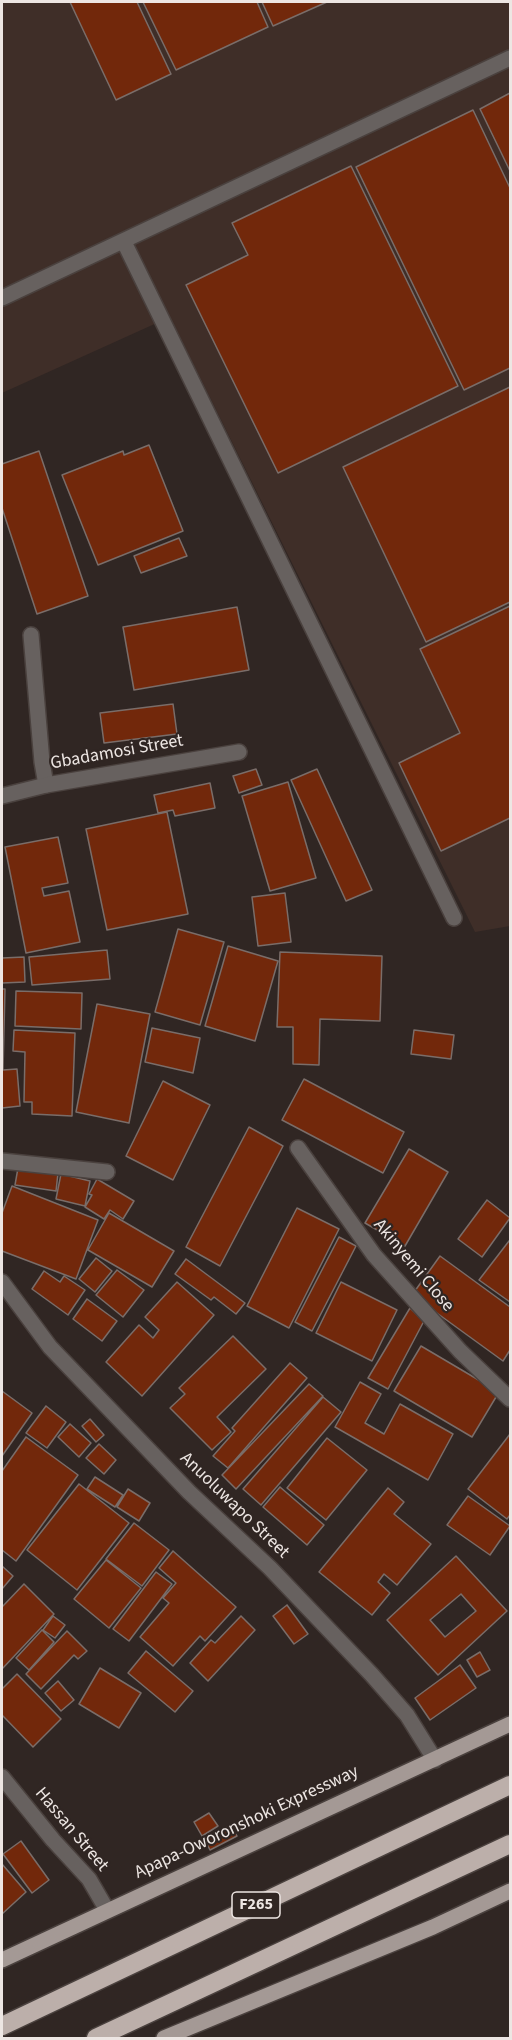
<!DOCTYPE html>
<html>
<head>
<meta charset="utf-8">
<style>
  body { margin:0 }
  #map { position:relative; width:512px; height:2040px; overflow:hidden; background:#302623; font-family:"Source Sans 3",sans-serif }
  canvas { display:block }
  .frame { position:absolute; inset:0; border:3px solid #ede6e3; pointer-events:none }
</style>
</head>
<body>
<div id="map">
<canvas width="512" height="2040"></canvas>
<div class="frame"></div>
</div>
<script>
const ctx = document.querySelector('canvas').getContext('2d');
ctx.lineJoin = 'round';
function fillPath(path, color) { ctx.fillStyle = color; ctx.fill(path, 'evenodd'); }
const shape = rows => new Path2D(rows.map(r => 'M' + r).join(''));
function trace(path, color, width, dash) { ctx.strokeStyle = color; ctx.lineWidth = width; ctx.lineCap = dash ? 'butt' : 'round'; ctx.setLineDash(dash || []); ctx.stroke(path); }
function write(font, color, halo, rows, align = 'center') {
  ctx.font = font + ' "Source Sans 3",sans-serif'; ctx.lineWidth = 4.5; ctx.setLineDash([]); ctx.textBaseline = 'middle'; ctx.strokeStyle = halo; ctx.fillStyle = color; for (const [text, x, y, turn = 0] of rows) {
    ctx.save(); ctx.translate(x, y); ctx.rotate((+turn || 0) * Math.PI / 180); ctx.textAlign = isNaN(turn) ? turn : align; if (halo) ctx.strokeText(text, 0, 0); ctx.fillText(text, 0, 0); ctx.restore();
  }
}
const built = shape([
  [2,2,510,2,510,926,475,932,170,317,2,393]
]);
const building = shape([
  [70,2,137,2,171,74,116,100,70,2],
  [143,2,257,2,268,27,176,70,143,2],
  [262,2,327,2,273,26,262,2],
  [510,93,510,171,480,109,510,93],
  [473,110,510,188,510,368,464,390,356,167,473,110],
  [351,166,458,386,278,473,186,285,248,255,232,223,351,166],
  [510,387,510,602,426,642,343,467,510,387],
  [149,445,183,531,98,565,62,475,123,451,124,455,149,445],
  [39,451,88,596,37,614,2,508,2,464,39,451],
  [179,538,187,556,141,573,134,556,179,538],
  [510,606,510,818,441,851,399,763,460,733,420,649,510,606],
  [237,607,249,670,134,690,123,627,237,607],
  [173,704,177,734,104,743,100,713,173,704],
  [256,769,262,785,239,793,233,776,256,769],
  [317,769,372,890,346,901,291,780,317,769],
  [288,782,316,878,270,891,242,796,288,782],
  [210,783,215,808,175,816,173,810,158,813,154,795,210,783],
  [167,812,188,914,107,930,86,829,167,812],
  [58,837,68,883,42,888,44,896,69,891,80,942,26,953,5,847,58,837],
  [285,893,291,942,258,946,252,897,285,893],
  [178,929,224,942,200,1025,155,1012,178,929],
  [228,946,278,961,255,1041,205,1026,228,946],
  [107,950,110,979,32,985,29,957,107,950],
  [280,952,382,956,380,1021,320,1019,319,1065,293,1064,293,1027,277,1027,280,952],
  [24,957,25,982,2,983,2,958,24,957],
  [2,989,5,989,3,1070,17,1069,20,1106,2,1108,2,989],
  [16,991,82,993,81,1029,15,1026,16,991],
  [97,1004,150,1014,129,1123,76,1112,97,1004],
  [152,1028,200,1038,193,1073,145,1062,152,1028],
  [14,1030,75,1033,72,1116,32,1114,32,1102,24,1102,25,1052,13,1051,14,1030],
  [414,1030,454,1035,451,1059,411,1054,414,1030],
  [304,1079,404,1132,383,1173,282,1120,304,1079],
  [163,1081,210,1105,173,1180,126,1156,163,1081],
  [249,1127,283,1146,220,1266,186,1247,249,1127],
  [409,1149,448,1172,405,1246,365,1223,409,1149],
  [18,1168,58,1173,56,1191,15,1185,18,1168],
  [61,1174,90,1181,85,1206,56,1199,61,1174],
  [97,1179,134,1201,123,1219,110,1210,104,1219,85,1207,92,1195,89,1194,97,1179],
  [12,1186,98,1220,76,1279,2,1251,2,1213,12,1186],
  [487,1200,510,1218,482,1257,458,1239,487,1200],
  [297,1208,339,1229,289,1328,247,1306,297,1208],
  [109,1213,174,1251,152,1287,88,1250,109,1213],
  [339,1237,356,1246,312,1331,295,1322,339,1237],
  [509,1241,510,1242,510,1302,479,1280,509,1241],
  [440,1256,510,1307,510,1350,503,1361,412,1295,440,1256],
  [96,1258,112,1271,95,1292,79,1279,96,1258],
  [186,1259,245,1303,236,1314,214,1297,211,1300,175,1274,186,1259],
  [117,1270,144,1290,123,1317,96,1295,117,1270],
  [44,1271,60,1282,64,1276,85,1290,68,1315,32,1289,44,1271],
  [177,1282,214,1315,142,1396,106,1362,139,1325,153,1338,159,1330,145,1317,177,1282],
  [341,1282,397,1310,372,1361,316,1333,341,1282],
  [87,1299,117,1321,102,1341,73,1319,87,1299],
  [410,1308,424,1321,388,1389,368,1378,410,1308],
  [233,1336,266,1369,217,1417,231,1432,212,1450,170,1408,185,1394,179,1388,233,1336],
  [421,1346,499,1392,472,1437,394,1391,421,1346],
  [290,1363,307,1378,228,1468,213,1456,235,1431,232,1428,290,1363],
  [360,1382,381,1394,365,1423,384,1434,400,1404,453,1434,428,1480,335,1427,360,1382],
  [309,1384,323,1396,236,1489,222,1475,309,1384],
  [2,1391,32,1413,2,1456,2,1391],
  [323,1397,341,1412,261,1505,243,1489,323,1397],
  [46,1406,66,1422,47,1448,26,1433,46,1406],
  [90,1419,104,1435,96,1442,82,1426,90,1419],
  [70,1424,91,1443,79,1457,58,1437,70,1424],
  [510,1434,510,1515,507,1519,468,1489,510,1434],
  [26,1437,78,1475,16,1561,2,1550,2,1471,26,1437],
  [327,1438,367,1470,326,1520,287,1488,327,1438],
  [99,1444,116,1460,104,1474,86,1458,99,1444],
  [95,1477,123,1495,115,1507,87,1489,95,1477],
  [79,1484,129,1523,77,1590,27,1550,79,1484],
  [280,1487,324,1525,307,1545,263,1507,280,1487],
  [388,1488,404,1502,394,1514,431,1544,397,1585,384,1574,378,1582,390,1593,372,1615,319,1572,388,1488],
  [128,1489,150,1503,139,1521,117,1507,128,1489],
  [468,1496,510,1526,490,1555,447,1525,468,1496],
  [134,1523,169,1550,142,1586,106,1559,134,1523],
  [173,1551,236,1607,205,1641,200,1636,173,1666,140,1637,169,1603,163,1598,176,1583,159,1568,173,1551],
  [456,1556,507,1611,438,1675,387,1620,456,1556],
  [461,1594,476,1611,445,1637,430,1620,461,1594],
  [106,1560,141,1588,109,1628,74,1599,106,1560],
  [2,1566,13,1576,2,1589,2,1566],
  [156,1572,172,1584,129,1641,113,1629,156,1572],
  [24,1584,54,1614,2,1669,2,1607,24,1584],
  [287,1605,308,1634,294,1644,273,1616,287,1605],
  [53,1616,65,1625,55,1638,43,1630,53,1616],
  [241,1616,255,1630,208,1681,190,1663,211,1640,215,1643,241,1616],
  [42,1630,54,1642,29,1670,16,1658,42,1630],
  [67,1631,87,1651,78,1659,74,1655,41,1689,26,1674,67,1631],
  [146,1651,193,1691,175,1712,128,1673,146,1651],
  [480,1652,490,1670,477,1677,467,1660,480,1652],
  [460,1665,476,1688,430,1720,415,1698,460,1665],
  [100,1668,141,1693,119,1728,79,1704,100,1668],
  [17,1674,61,1719,33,1747,2,1715,2,1689,17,1674],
  [58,1681,74,1700,61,1711,45,1693,58,1681],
  [209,1813,218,1826,202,1836,194,1822,209,1813],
  [231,1825,237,1836,210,1850,205,1840,231,1825],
  [21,1841,49,1880,32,1893,3,1854,21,1841],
  [2,1864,26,1892,2,1914,2,1864]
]);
const lane = shape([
  [124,242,454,918],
  [2,298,510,58],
  [31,635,42,762,46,785]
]);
const street = shape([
  [2,796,46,785,239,752],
  [298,1148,374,1255,460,1351,510,1399],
  [2,1161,107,1172],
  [2,1282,50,1347,189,1492,270,1568,372,1675,407,1715,435,1760],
  [2,1777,53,1840,89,1879,107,1910]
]);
const primary = shape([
  [2,1960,510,1724],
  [164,2038,433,1927,510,1891]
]);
const highway = shape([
  [2,2026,510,1785],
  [96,2038,510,1844]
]);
const shields = [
  [256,1905,48]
];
const shieldNames = [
  ["F265",256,1905]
];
const streetNames = [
  ["Gbadamosi Street",117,753,-10],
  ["Akinyemi Close",413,1266,50],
  ["Anuoluwapo Street",234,1506,44],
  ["Apapa-Oworonshoki Expressway",247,1823,-25],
  ["Hassan Street",71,1830,50]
];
fillPath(built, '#3f2e28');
fillPath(building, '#72280b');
trace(building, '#7a6d69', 1.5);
trace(lane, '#4a413e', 18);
trace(street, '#4a413e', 18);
trace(primary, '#4a413e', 18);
trace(highway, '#4a413e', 21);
trace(lane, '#67615f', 15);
trace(street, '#67615f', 15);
trace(primary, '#a49995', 15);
trace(highway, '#bcafaa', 18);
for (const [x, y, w] of shields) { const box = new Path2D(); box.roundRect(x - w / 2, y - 13, w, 26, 4.5); ctx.fillStyle = '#302623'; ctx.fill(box); trace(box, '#ede6e3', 1.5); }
write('bold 16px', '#ede6e3', null, shieldNames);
write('18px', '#ede6e3', '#302623', streetNames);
</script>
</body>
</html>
